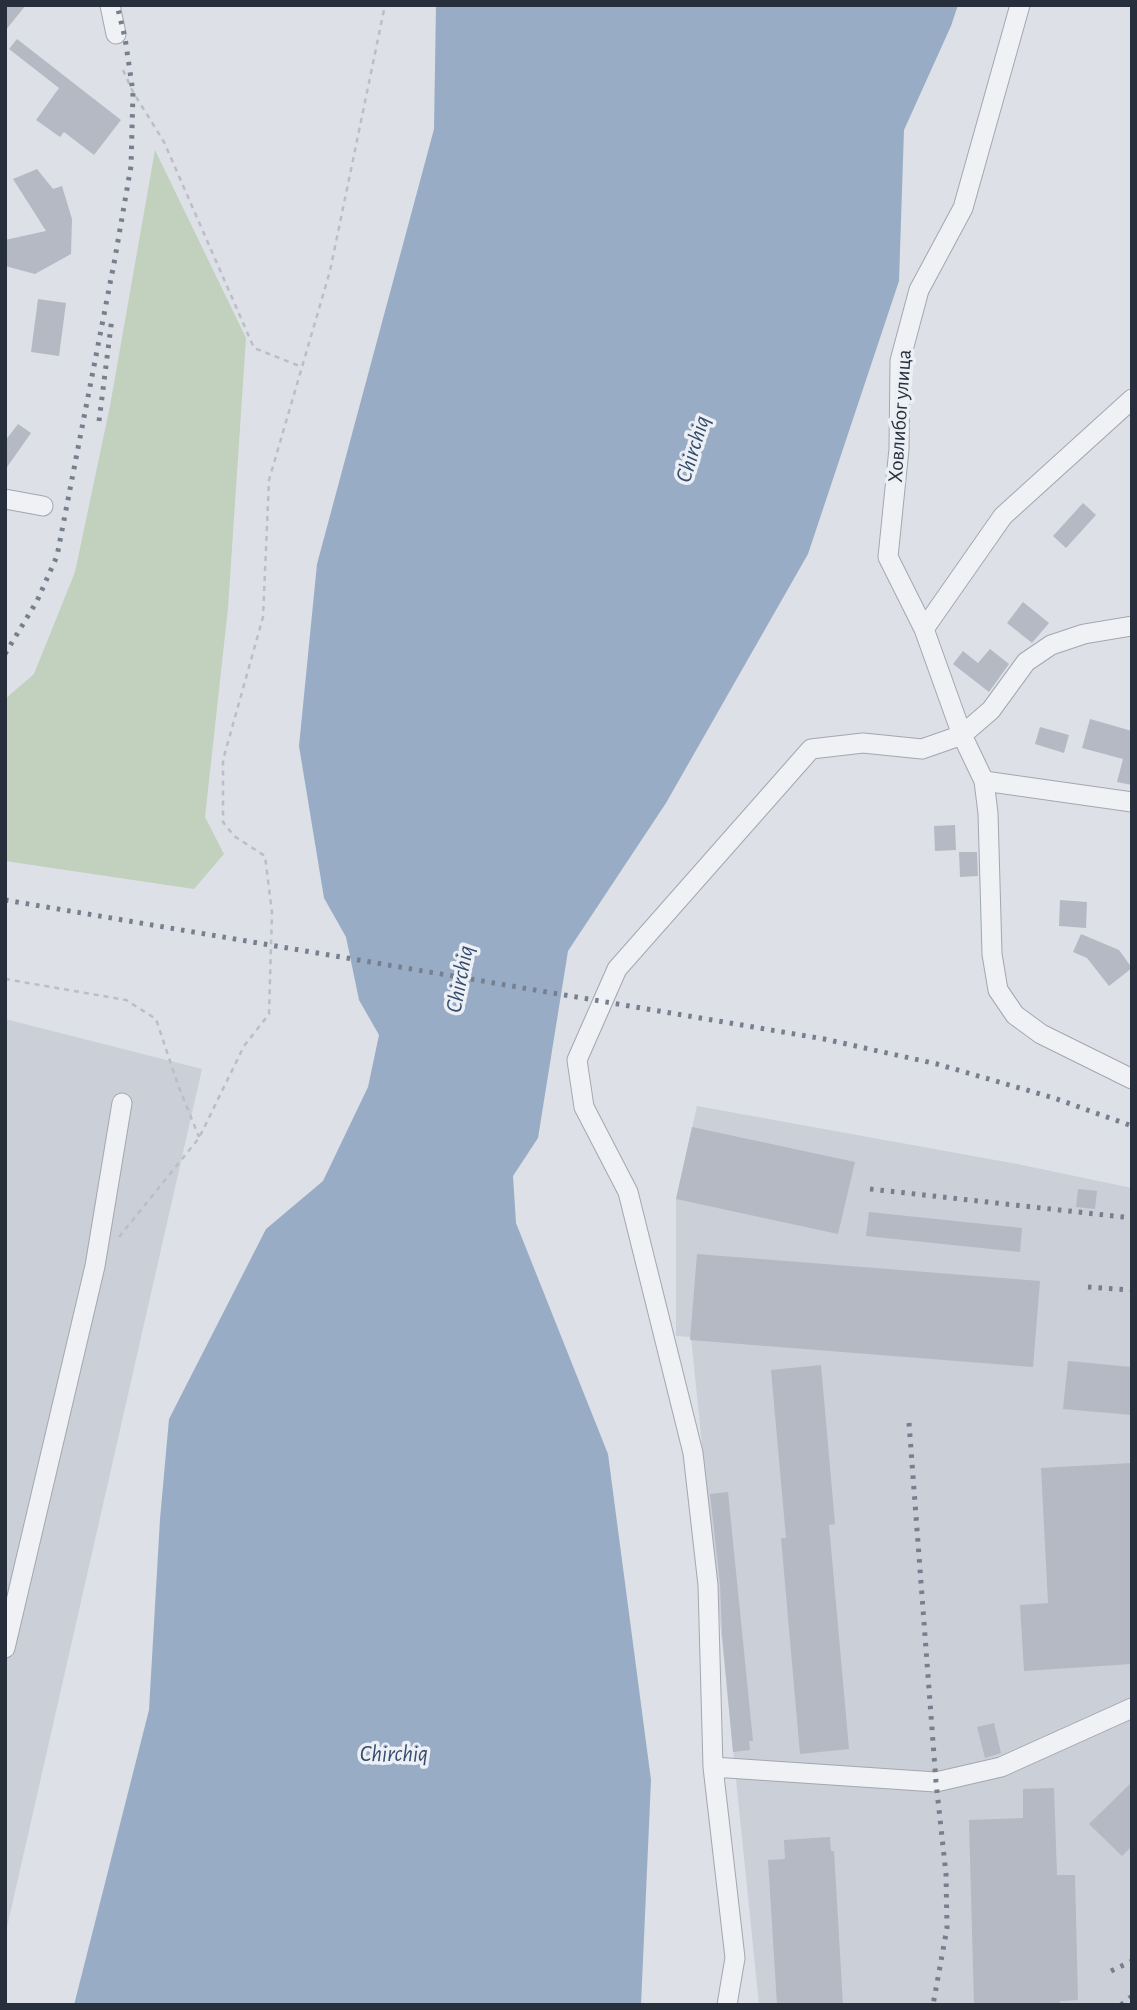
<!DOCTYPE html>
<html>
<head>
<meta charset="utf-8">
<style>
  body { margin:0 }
  #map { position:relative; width:1137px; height:2010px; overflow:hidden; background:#dde0e6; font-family:"Alegreya Sans",sans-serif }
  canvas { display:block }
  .frame { position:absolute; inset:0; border:7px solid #272e3c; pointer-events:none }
</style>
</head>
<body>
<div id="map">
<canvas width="1137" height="2010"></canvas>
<div class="frame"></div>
</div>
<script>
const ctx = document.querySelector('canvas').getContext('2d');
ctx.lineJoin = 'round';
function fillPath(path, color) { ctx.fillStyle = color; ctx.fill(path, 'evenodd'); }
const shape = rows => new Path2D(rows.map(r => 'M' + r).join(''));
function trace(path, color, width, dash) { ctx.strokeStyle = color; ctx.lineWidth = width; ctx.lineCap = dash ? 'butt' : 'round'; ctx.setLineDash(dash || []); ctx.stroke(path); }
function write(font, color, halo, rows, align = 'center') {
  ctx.font = font + ' "Alegreya Sans",sans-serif'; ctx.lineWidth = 7; ctx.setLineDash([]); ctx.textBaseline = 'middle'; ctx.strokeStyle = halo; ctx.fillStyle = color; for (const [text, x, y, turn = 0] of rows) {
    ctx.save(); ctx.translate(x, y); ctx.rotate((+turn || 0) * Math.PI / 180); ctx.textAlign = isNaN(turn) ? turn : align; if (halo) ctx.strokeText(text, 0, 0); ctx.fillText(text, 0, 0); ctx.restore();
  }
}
const built = shape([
  [5,1019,202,1069,5,1936],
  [697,1106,1017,1164,1132,1188,1132,2005,759,2005,691,1337,676,1336,676,1199]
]);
const green = shape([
  [155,150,246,338,228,608,205,817,224,854,194,889,5,861,5,699,34,674,75,572,110,406]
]);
const water = shape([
  [436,5,958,5,951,26,904,130,899,281,808,554,666,803,568,951,538,1138,513,1176,516,1223,608,1454,651,1780,641,2005,74,2005,149,1710,160,1519,169,1419,266,1229,323,1181,368,1087,379,1035,359,1000,346,937,324,898,299,746,317,564,434,129]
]);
const building = shape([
  [5,5,26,5,5,31],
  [17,39,121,120,94,155,64,132,60,137,36,120,59,88,9,49],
  [37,169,53,189,62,186,72,219,71,254,35,274,5,266,5,240,46,231,13,179],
  [38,299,66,303,59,356,31,352],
  [18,424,31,433,5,470,5,441],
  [1083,503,1096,515,1066,548,1053,536],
  [1023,602,1049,623,1032,643,1007,623],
  [990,649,1009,664,989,692,953,664,963,651,978,663],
  [1090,719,1132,731,1132,785,1117,782,1123,759,1082,748],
  [1040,727,1069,735,1064,753,1035,744],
  [955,825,956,850,935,851,934,826],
  [959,852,977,852,978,876,960,877],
  [1060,900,1087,902,1086,928,1059,926],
  [1081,934,1119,950,1132,968,1109,986,1087,958,1073,952],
  [692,1127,855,1162,838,1234,676,1199],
  [1078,1189,1097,1191,1095,1209,1076,1207],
  [869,1212,1022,1228,1020,1252,866,1236],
  [697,1254,1040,1281,1033,1367,690,1340],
  [1068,1361,1132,1367,1132,1415,1063,1409],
  [821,1365,835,1524,829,1525,849,1749,800,1754,781,1538,786,1538,771,1370],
  [1132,1463,1132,1664,1024,1671,1020,1605,1048,1603,1041,1468],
  [728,1492,753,1741,749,1741,750,1750,733,1752,722,1634,720,1584,710,1494],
  [994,1723,1001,1753,985,1758,977,1727],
  [1132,1782,1132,1846,1122,1856,1089,1824],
  [1054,1788,1057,1875,1075,1875,1078,2000,1060,2001,1060,2005,974,2005,969,1820,1023,1818,1023,1789],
  [830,1837,831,1851,834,1851,843,2005,777,2005,768,1860,785,1859,784,1840]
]);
const path = shape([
  [123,70,133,92,164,142,254,348,302,367],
  [5,979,126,1000,156,1019,178,1085,199,1137],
  [119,1237,199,1138,244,1046,269,1014,272,913,265,856,234,836,223,822,223,760,263,617,269,480,330,271,385,5]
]);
const minor = shape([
  [110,5,116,34],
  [1132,399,1003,516,924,629,962,735,991,710,1026,662,1051,645,1084,634,1132,626],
  [5,499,43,506],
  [924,629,888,557,899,449,900,361,919,290,963,208,1020,5],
  [984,781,1132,802],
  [5,1648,95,1266,122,1103],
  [713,1767,936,1782,1001,1767,1132,1708],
  [727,2005,735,1958,713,1767,708,1585,693,1453,628,1192,584,1107,577,1060,617,969,811,749,863,743,922,749,962,735,984,781,988,813,992,954,998,990,1015,1015,1041,1034,1132,1079]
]);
const rail = shape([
  [99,421,112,318],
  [5,654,37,601,57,556,115,258,131,166,133,92,125,38,117,5],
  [5,900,824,1039,937,1064,1054,1098,1132,1126],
  [870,1189,1132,1218],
  [1088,1287,1132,1290],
  [909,1423,936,1782,946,1874,947,1928,933,2005],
  [1111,1971,1132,1961],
  [1121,2005,1132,1996]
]);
const streetNames = [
  ["Ховлибог улица",900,416,-86]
];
const waterNames = [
  ["Chirchiq",693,449,-73],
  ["Chirchiq",460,979,-79],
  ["Chirchiq",394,1754]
];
fillPath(built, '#cbcfd8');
fillPath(green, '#c2d0be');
fillPath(water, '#99acc5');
fillPath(building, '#b4b9c3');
trace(minor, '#a3a7b0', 21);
trace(path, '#bbbec5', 2.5, [5, 5]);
trace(minor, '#eff1f5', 19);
trace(rail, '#777f8f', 5, [3.5, 7]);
write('21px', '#272e3c', '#eceff4', streetNames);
write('italic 23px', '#334a6e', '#eceff4', waterNames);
</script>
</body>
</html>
